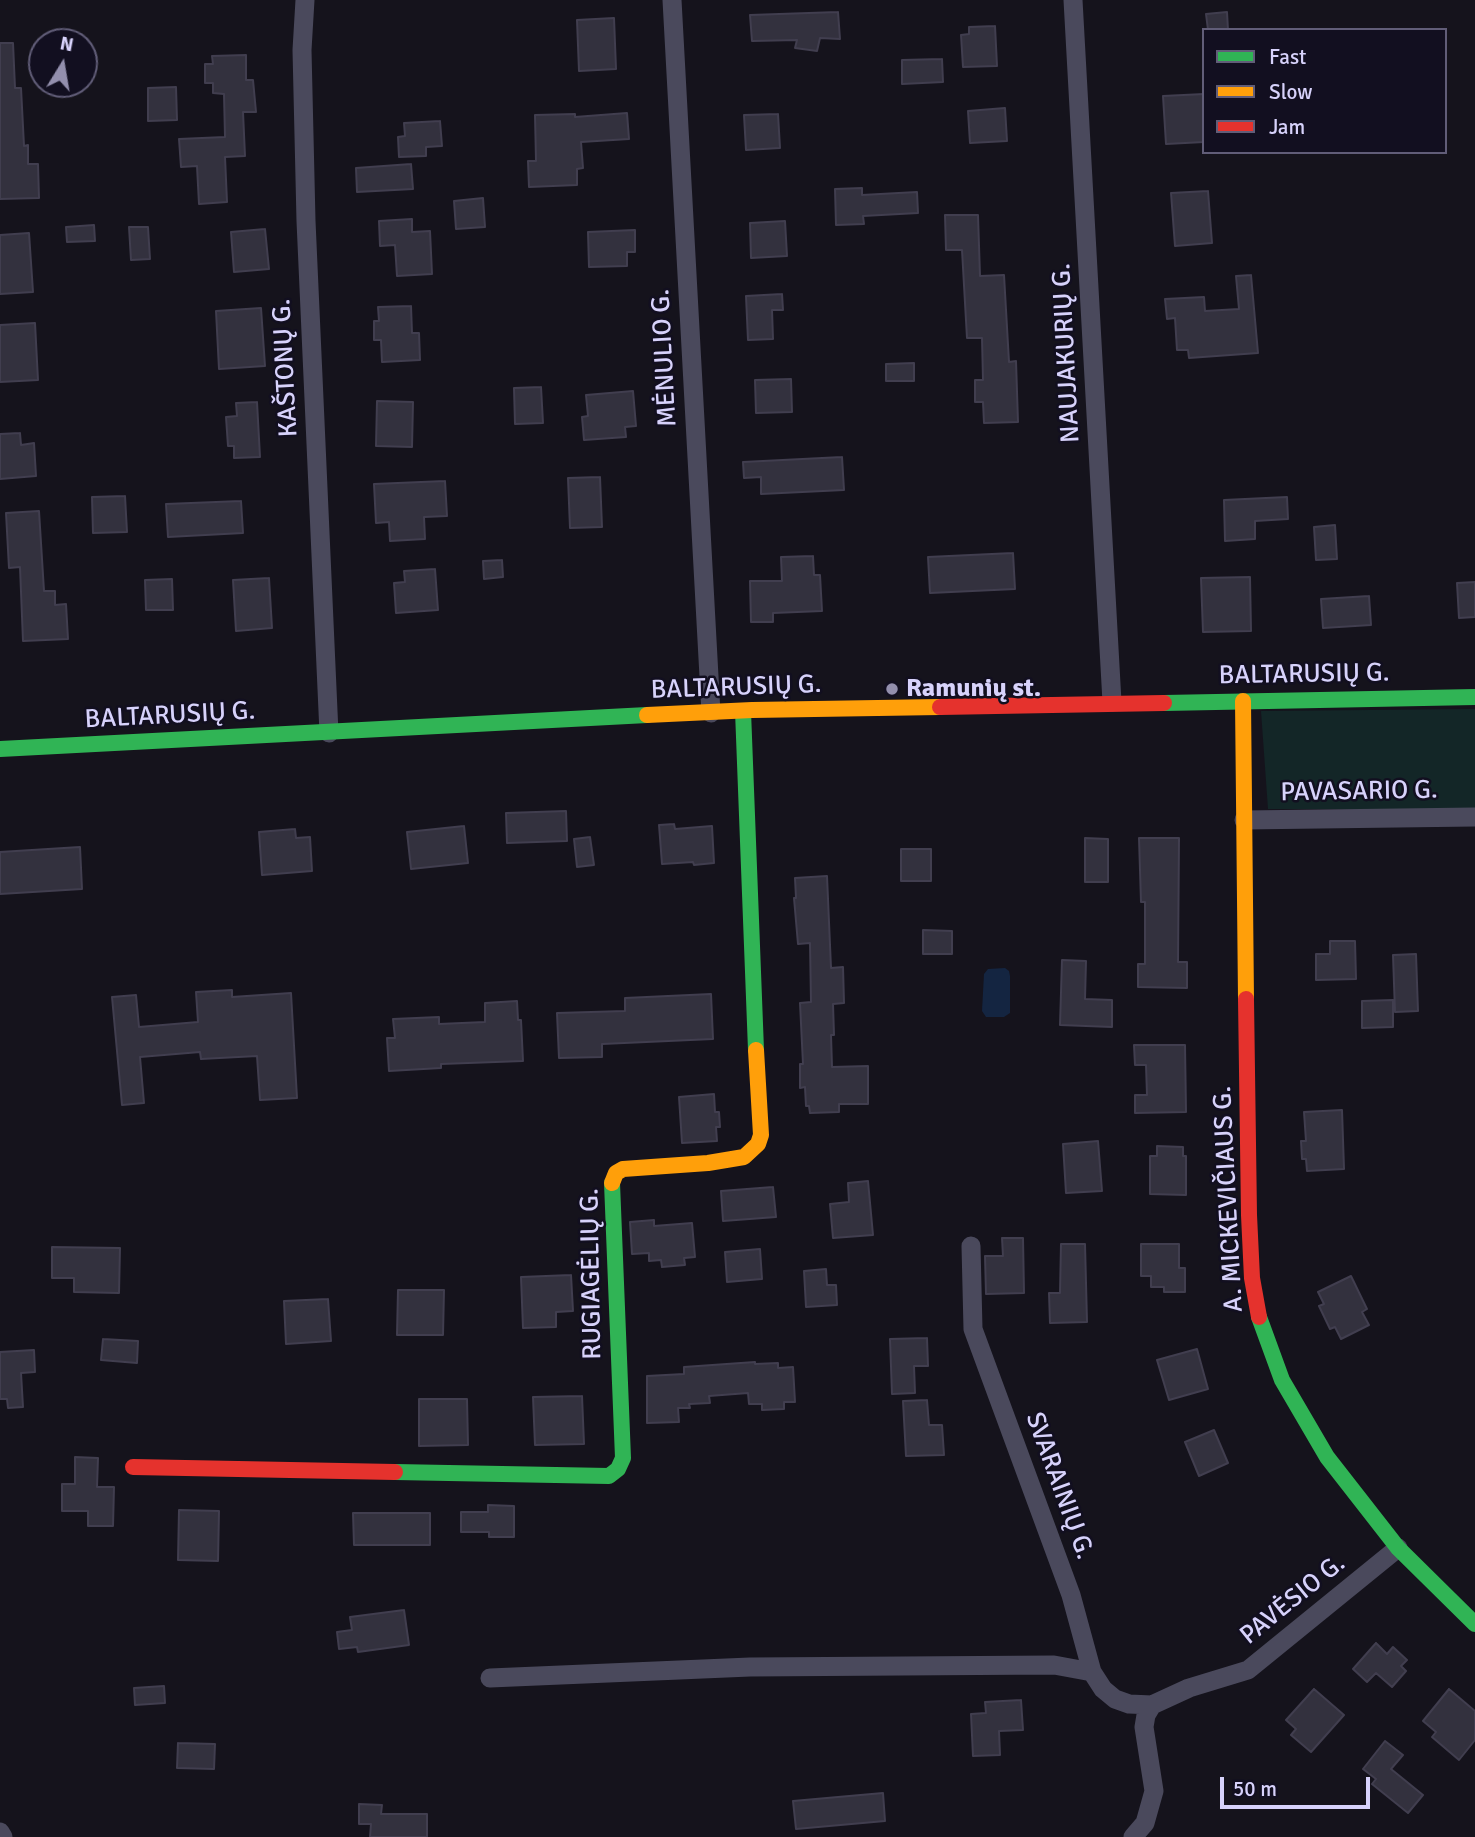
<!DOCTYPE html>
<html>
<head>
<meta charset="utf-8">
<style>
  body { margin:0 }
  #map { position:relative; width:1475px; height:1837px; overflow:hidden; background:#15131c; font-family:Signika,sans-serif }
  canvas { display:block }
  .legend { position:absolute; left:1202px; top:28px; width:245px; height:126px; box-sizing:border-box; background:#120f20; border:2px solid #615d78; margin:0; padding:9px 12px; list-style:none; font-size:21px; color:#d7d2fb }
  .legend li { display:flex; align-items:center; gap:14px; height:35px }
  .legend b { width:35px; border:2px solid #615d78 }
  .north { position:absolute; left:28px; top:28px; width:70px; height:70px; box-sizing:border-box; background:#120f20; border:2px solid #615d78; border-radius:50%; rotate:11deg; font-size:19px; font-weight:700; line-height:28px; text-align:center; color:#d7d2fb }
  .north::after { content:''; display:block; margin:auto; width:24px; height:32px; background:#938fad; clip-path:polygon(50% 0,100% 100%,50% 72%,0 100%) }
  .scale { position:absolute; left:1220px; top:1777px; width:150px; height:32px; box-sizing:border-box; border:4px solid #d7d2fb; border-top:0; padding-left:9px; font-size:21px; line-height:24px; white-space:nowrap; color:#d7d2fb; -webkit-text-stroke:5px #120f20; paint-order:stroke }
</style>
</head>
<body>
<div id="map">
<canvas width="1475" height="1837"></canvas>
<ul class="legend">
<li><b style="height:9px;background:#30b455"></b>Fast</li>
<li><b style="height:9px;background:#ff9f0a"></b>Slow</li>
<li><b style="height:9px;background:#e5322d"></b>Jam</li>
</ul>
<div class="north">N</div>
<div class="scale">50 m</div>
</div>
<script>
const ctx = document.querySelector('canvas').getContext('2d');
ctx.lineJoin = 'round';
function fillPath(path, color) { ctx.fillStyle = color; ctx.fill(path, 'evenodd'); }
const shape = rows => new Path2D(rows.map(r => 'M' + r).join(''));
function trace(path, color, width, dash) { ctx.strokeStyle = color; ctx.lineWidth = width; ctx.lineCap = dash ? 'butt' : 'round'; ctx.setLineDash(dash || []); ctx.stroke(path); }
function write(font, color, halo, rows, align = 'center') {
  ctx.font = font + ' Signika,sans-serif'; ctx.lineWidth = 5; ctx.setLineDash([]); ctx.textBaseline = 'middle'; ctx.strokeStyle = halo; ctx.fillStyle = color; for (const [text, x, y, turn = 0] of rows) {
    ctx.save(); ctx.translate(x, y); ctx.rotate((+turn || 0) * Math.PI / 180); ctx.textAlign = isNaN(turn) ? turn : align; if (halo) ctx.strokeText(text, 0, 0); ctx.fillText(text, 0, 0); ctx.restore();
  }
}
const green = shape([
  [1475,709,1475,809,1268,809,1261,711]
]);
const water = shape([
  [1005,968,1009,971,1010,976,1010,1013,1004,1017,986,1017,982,1011,984,974,988,969]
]);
const building = shape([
  [838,12,840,39,820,38,817,51,795,48,797,40,752,41,750,15,838,12],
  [1227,12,1228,30,1208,30,1206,14,1227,12],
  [614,18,616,69,579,71,577,20,614,18],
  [995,26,997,66,963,67,961,35,969,34,969,27,995,26],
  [0,43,13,43,15,88,21,88,24,146,28,145,28,164,38,164,39,198,0,199,0,43],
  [246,55,246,80,253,80,256,112,243,112,245,156,225,157,227,202,199,204,197,166,181,167,179,139,225,137,224,94,213,93,213,83,205,83,205,64,213,64,212,56,246,55],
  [942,59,943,82,902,84,902,60,942,59],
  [176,87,177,120,148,121,148,88,176,87],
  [1204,94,1204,142,1166,144,1163,96,1204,94],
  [1005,108,1007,141,970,143,968,111,1005,108],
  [627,113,629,139,581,142,583,168,577,169,577,185,529,187,528,161,536,161,535,115,575,114,575,117,627,113],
  [778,114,780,148,746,150,744,115,778,114],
  [440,121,442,146,426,147,426,156,399,157,398,137,405,136,404,123,440,121],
  [411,164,413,189,357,192,356,168,411,164],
  [862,188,862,195,917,192,918,213,863,216,864,224,836,225,835,189,862,188],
  [1208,191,1212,243,1175,246,1171,193,1208,191],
  [483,198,485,227,456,229,454,201,483,198],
  [945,215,978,215,980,276,1004,275,1009,362,1016,361,1018,422,984,423,983,402,975,402,975,380,983,380,982,338,967,338,962,250,946,250,945,215],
  [412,219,412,232,430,231,432,274,397,276,395,245,380,246,379,221,412,219],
  [785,221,787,256,751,258,750,223,785,221],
  [94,225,95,241,67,242,66,227,94,225],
  [129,227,148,227,150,259,131,260,129,227],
  [265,229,269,269,234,272,231,232,265,229],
  [635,230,635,252,627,252,627,266,589,267,588,232,635,230],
  [29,233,33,292,0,294,0,235,29,233],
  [1251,275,1258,353,1189,358,1188,350,1177,350,1175,318,1167,319,1165,299,1204,297,1205,311,1239,309,1236,276,1251,275],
  [782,294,783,310,772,310,773,339,748,340,746,296,782,294],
  [411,306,412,333,419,333,420,360,382,362,381,340,374,340,374,321,379,321,378,307,411,306],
  [261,308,265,366,219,369,216,311,261,308],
  [35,323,38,380,0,382,0,325,35,323],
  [914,363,914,381,886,381,886,364,914,363],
  [791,379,792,412,756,413,755,380,791,379],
  [541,387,543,423,515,424,514,388,541,387],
  [633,391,636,426,625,427,626,437,584,440,582,417,588,416,586,395,633,391],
  [377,401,413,402,412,447,376,446,377,401],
  [257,402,260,457,234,458,234,446,228,446,226,417,237,416,236,403,257,402],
  [20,433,21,445,34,443,36,476,0,479,0,434,20,433],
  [842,457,844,490,761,494,761,477,744,478,743,462,842,457],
  [600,477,602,527,570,528,568,478,600,477],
  [445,481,447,516,424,517,425,539,390,541,389,522,376,523,374,484,445,481],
  [125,496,127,532,93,533,92,497,125,496],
  [1287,497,1288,519,1255,521,1255,539,1225,541,1224,500,1287,497],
  [241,501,243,533,168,537,166,504,241,501],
  [39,511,44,591,55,591,55,605,66,604,68,639,23,641,20,567,9,568,6,513,39,511],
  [1335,525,1337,559,1316,560,1314,527,1335,525],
  [1013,553,1015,589,930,593,928,557,1013,553],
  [813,556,814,575,820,575,822,611,773,613,773,622,751,622,750,581,782,581,781,557,813,556],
  [502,560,503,577,484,579,483,561,502,560],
  [435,569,438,610,396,613,394,583,405,582,404,571,435,569],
  [1250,577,1251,631,1203,632,1201,578,1250,577],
  [269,578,272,628,236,631,233,580,269,578],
  [172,579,173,610,146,610,145,580,172,579],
  [1475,582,1475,617,1459,618,1457,583,1475,582],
  [1369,596,1371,625,1323,628,1321,599,1369,596],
  [566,811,567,841,507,843,506,813,566,811],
  [674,824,675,829,712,826,714,863,694,865,693,862,662,864,659,825,674,824],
  [464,826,468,863,411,869,407,832,464,826],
  [295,829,296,838,310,837,312,871,262,875,259,832,295,829],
  [590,837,594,865,577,867,574,839,590,837],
  [1085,838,1108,839,1108,882,1085,882,1085,838],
  [1139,838,1179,838,1178,962,1187,962,1187,988,1138,987,1138,964,1145,964,1145,902,1141,902,1139,838],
  [80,847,82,889,0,894,0,852,80,847],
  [901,849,931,849,931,881,901,881,901,849],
  [827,876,831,968,843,967,844,1003,833,1004,834,1035,831,1035,832,1067,868,1066,868,1104,839,1104,839,1112,810,1113,809,1106,806,1106,805,1087,800,1088,800,1064,803,1064,800,1003,811,1002,810,943,798,944,794,898,796,898,795,878,827,876],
  [923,930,952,931,952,954,923,954,923,930],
  [1330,941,1355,941,1356,979,1316,980,1316,954,1330,954,1330,941],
  [1416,954,1418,1011,1395,1012,1393,955,1416,954],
  [1062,960,1086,961,1085,999,1112,1000,1112,1027,1060,1025,1062,960],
  [232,990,232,997,291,993,297,1098,260,1100,257,1056,201,1059,200,1052,140,1057,144,1103,122,1105,112,997,136,995,139,1027,198,1022,196,992,232,990],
  [711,994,713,1039,602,1044,602,1057,559,1058,557,1013,625,1011,625,998,711,994],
  [1393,1000,1393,1027,1362,1028,1362,1001,1393,1000],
  [517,1001,518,1020,521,1020,523,1061,441,1064,441,1068,389,1071,387,1038,395,1038,393,1019,439,1017,439,1024,485,1022,485,1003,517,1001],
  [1134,1045,1185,1045,1186,1112,1135,1113,1135,1095,1147,1095,1146,1065,1135,1065,1134,1045],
  [714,1094,715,1112,719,1112,720,1127,716,1127,717,1141,682,1143,679,1097,714,1094],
  [1342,1110,1344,1169,1307,1171,1306,1159,1302,1159,1301,1141,1306,1141,1304,1112,1342,1110],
  [1098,1141,1102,1191,1066,1193,1063,1144,1098,1141],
  [1157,1146,1183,1147,1183,1156,1186,1156,1186,1195,1150,1194,1150,1156,1157,1156,1157,1146],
  [868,1181,873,1235,833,1238,830,1204,849,1202,848,1183,868,1181],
  [773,1187,776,1217,723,1221,721,1191,773,1187],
  [654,1220,654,1226,692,1223,695,1257,684,1258,685,1265,662,1267,661,1260,649,1261,649,1253,632,1254,630,1222,654,1220],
  [1002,1238,1023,1238,1024,1293,986,1294,985,1256,1003,1256,1002,1238],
  [1061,1244,1085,1244,1087,1322,1050,1323,1049,1293,1060,1293,1061,1244],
  [1141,1244,1179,1244,1179,1268,1185,1268,1185,1292,1164,1292,1164,1287,1151,1287,1151,1276,1141,1276,1141,1244],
  [52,1247,120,1248,119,1293,74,1292,74,1278,52,1278,52,1247],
  [760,1249,762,1279,727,1282,725,1252,760,1249],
  [826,1269,827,1285,836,1285,837,1305,806,1307,804,1271,826,1269],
  [571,1275,573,1311,556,1312,556,1327,523,1328,521,1277,571,1275],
  [1351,1276,1367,1309,1362,1312,1369,1325,1341,1339,1335,1327,1330,1329,1319,1306,1324,1304,1318,1292,1351,1276],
  [398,1290,444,1290,443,1335,397,1335,398,1290],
  [328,1299,331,1341,286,1344,284,1301,328,1299],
  [927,1338,928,1366,914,1366,915,1393,892,1394,890,1339,927,1338],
  [103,1339,138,1341,137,1363,101,1360,103,1339],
  [1197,1349,1208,1389,1169,1400,1157,1360,1197,1349],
  [34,1350,35,1372,21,1373,23,1407,8,1408,7,1399,0,1399,0,1352,34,1350],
  [755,1362,755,1364,778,1363,778,1368,793,1367,795,1402,784,1402,784,1409,762,1410,762,1404,749,1404,748,1393,709,1396,710,1403,689,1404,690,1408,678,1408,679,1422,647,1423,647,1376,684,1374,684,1367,755,1362],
  [582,1396,584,1444,535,1445,533,1397,582,1396],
  [419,1399,467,1399,468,1445,419,1446,419,1399],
  [927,1400,929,1425,942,1425,944,1455,906,1456,903,1401,927,1400],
  [1214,1430,1228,1463,1199,1476,1185,1442,1214,1430],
  [75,1457,98,1458,97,1487,114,1487,113,1526,88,1526,88,1511,62,1511,62,1484,75,1484,75,1457],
  [488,1505,514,1506,514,1537,489,1537,489,1532,461,1532,461,1512,488,1512,488,1505],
  [179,1510,219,1511,218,1561,178,1560,179,1510],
  [353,1513,430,1513,430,1545,354,1545,353,1513],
  [404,1610,409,1645,358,1652,357,1647,339,1649,337,1632,352,1630,350,1617,404,1610],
  [1376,1643,1387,1654,1393,1647,1407,1660,1401,1666,1406,1671,1392,1687,1376,1673,1367,1682,1353,1669,1376,1643],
  [164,1686,165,1703,135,1705,134,1688,164,1686],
  [1314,1689,1344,1715,1311,1752,1291,1735,1296,1729,1286,1720,1314,1689],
  [1449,1689,1475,1711,1475,1740,1459,1760,1432,1737,1436,1732,1423,1721,1449,1689],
  [1021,1700,1023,1730,999,1731,1000,1755,973,1756,971,1714,986,1713,985,1702,1021,1700],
  [1385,1741,1403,1755,1391,1769,1423,1795,1408,1813,1372,1784,1376,1779,1363,1769,1385,1741],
  [178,1743,215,1744,214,1769,177,1768,178,1743],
  [883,1793,885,1821,796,1829,793,1801,883,1793],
  [359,1804,382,1805,381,1814,427,1814,427,1837,370,1837,371,1824,359,1824,359,1804]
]);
const street = shape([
  [305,0,302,50,306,221,329,733],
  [672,0,711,713],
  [1073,0,1112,702],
  [1244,820,1475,817],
  [971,1246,973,1329,1071,1595,1092,1672,1103,1689,1115,1699,1129,1704,1152,1705],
  [490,1678,750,1667,1054,1665,1092,1672],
  [0,1832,3,1837],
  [1133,1837,1145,1823,1154,1791,1144,1727,1146,1715,1152,1705,1189,1688,1248,1670,1398,1548]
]);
const fast = shape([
  [1164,703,1475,697],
  [743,711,756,1050],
  [0,749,647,715],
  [1259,1317,1282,1380,1327,1457,1398,1548,1475,1624],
  [395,1472,609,1476,618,1469,623,1458,612,1183]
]);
const slow = shape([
  [1243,701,1246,999],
  [647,715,752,710,940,707],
  [612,1183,616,1173,623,1169,708,1163,744,1157,758,1144,761,1135,756,1050]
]);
const jam = shape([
  [940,707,1164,703],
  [1246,999,1249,1215,1252,1278,1259,1317],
  [133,1467,395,1472]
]);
const markers = [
  [892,689,7,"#938fad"]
];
const streetNames = [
  ["NAUJAKURIŲ G.",1067,353,-93],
  ["MĖNULIO G.",665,358,-93],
  ["KAŠTONŲ G.",286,368,-93],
  ["BALTARUSIŲ G.",1304,675,-1],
  ["BALTARUSIŲ G.",736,688,-2],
  ["BALTARUSIŲ G.",170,716,-3],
  ["PAVASARIO G.",1359,792,-1],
  ["A. MICKEVIČIAUS G.",1229,1199,-93],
  ["RUGIAGĖLIŲ G.",592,1274,-91],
  ["SVARAINIŲ G.",1059,1486,70],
  ["PAVĖSIO G.",1293,1600,-39]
];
const poiNames = [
  ["Ramunių st.",906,689]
];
fillPath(green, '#132627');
fillPath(water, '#142541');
fillPath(building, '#33313e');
trace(building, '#413e4f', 2);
trace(street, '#4a495c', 19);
trace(fast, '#30b455', 16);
trace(slow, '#ff9f0a', 16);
trace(jam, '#e5322d', 16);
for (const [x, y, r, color] of markers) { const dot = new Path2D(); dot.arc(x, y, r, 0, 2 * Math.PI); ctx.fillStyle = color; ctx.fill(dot); trace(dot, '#120f20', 2.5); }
write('26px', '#d7d2fb', '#120f20', streetNames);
write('bold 26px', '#d7d2fb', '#120f20', poiNames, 'left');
</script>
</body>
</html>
